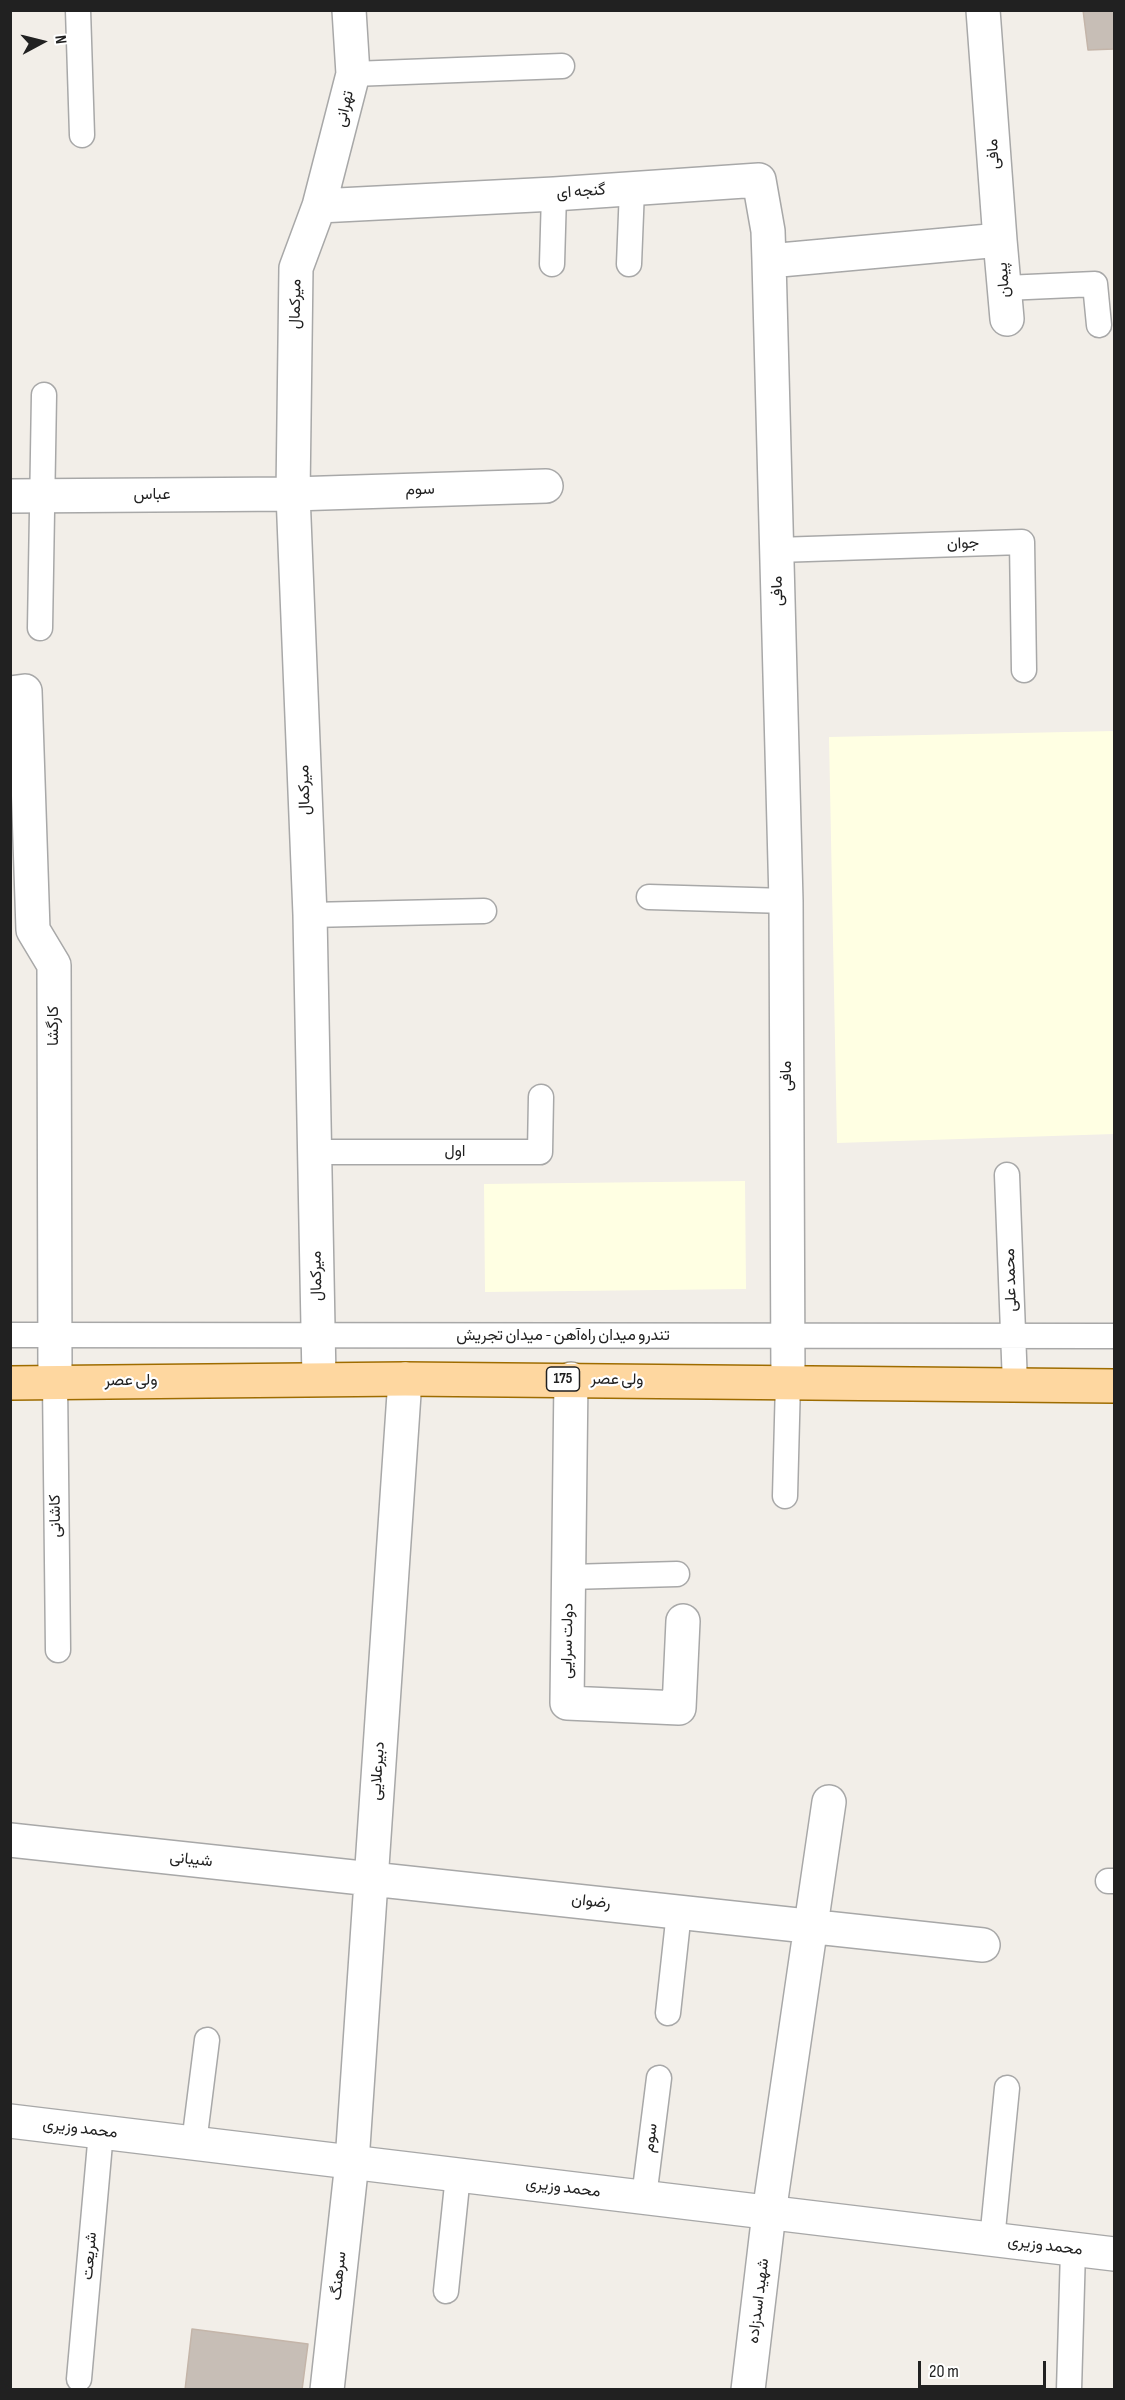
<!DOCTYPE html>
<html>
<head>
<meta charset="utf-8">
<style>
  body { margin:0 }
  #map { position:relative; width:1125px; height:2400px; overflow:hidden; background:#f2eee8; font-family:"Sofia Sans Condensed",sans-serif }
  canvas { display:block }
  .frame { position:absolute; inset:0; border:12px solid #212121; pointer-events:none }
  .north { position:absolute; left:12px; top:12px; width:60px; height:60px; -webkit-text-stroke:4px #fff; paint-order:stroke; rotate:83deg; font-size:16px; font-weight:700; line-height:24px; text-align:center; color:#212121 }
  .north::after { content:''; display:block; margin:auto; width:21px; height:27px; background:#212121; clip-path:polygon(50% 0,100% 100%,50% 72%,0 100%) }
  .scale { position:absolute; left:918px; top:2361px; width:128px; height:27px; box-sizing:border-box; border:3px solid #212121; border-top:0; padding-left:8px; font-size:18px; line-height:21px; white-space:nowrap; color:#212121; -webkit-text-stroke:4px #fff; paint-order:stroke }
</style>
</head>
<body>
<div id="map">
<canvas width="1125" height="2400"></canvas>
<div class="frame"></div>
<div class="north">N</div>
<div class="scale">20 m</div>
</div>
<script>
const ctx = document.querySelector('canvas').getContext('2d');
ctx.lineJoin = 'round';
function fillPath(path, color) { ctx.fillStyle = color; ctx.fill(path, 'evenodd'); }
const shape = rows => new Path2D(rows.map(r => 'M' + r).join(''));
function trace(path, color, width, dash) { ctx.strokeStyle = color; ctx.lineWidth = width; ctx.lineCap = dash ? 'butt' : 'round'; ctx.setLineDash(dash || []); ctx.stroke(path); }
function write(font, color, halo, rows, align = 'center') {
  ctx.font = font + ' "Sofia Sans Condensed",Vazirmatn,sans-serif'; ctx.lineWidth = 4.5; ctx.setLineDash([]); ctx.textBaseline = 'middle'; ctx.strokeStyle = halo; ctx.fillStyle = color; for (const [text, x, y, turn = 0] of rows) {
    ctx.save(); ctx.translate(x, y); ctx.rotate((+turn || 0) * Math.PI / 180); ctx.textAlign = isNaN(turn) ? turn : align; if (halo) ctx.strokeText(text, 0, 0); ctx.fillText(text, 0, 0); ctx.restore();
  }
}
const education = shape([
  [1114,731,1114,1134,837,1143,829,737],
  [745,1181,746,1289,485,1292,484,1184]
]);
const building = shape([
  [1083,10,1114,10,1114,49,1088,50,1083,10],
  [192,2329,308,2344,302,2390,185,2390,192,2329]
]);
const service = shape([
  [78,10,82,135],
  [353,74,562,66],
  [552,264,554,194],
  [629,264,632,189],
  [1005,288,1095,284,1099,325],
  [777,550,1022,542,1024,670],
  [40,628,44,395],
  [649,897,786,901],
  [310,915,484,911],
  [314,1152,540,1152,541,1097],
  [1007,1175,1015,1384],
  [10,1335,1114,1336],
  [55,1382,58,1650],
  [785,1496,788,1382],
  [569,1577,677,1574],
  [1108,1881,1114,1881],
  [668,2013,679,1912],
  [194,2143,207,2040],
  [644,2197,659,2078],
  [992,2240,1007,2088],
  [446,2291,458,2175],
  [79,2379,101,2132],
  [1069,2390,1073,2250]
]);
const minor = shape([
  [319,206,554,194,759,180,768,231,769,261],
  [1000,240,1007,319],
  [10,496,293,494,546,486],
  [10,693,25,691,33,930,54,965,55,1382],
  [319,1379,310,915,293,494,296,268,319,206,353,74,349,10],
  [571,1379,567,1703,679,1708,683,1621],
  [788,1382,786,901,769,261,1000,240,983,10],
  [10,1840,983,1945],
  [327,2390,352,2162,405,1379],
  [748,2390,769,2213,829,1802]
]);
const tertiary = shape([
  [10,2121,1114,2254]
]);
const primary = shape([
  [10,1383,405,1379,1114,1386]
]);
const shields = [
  [563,1379,33]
];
const shieldNames = [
  ["175",563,1379]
];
const streetNames = [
  ["تهرانی",345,109,-77],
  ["مافی",994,154,-94],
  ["گنجه ای",581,192,-4],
  ["پیمان",1004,280,-95],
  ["میرکمال",296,304,-89],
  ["سوم",420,490,-2],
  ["عباس",152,495],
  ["جوان",963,544,-2],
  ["مافی",778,591,-92],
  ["میرکمال",305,790,-92],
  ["کارگشا",54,1026,-90],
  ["مافی",787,1076,-90],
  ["اول",455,1152],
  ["میرکمال",317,1276,-91],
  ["محمد علی",1011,1280,-92],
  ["تندرو میدان راه‌آهن - میدان تجریش",563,1336],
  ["ولی عصر",617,1380,1],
  ["ولی عصر",131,1381,-1],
  ["کاشانی",56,1516,-91],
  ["دولت سرایی",568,1641,-89],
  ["دبیرعلایی",378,1771,-86],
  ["شیبانی",191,1860,6],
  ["رضوان",591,1902,6],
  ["محمد وزیری",80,2129,7],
  ["سوم",651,2138,-83],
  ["محمد وزیری",563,2188,7],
  ["محمد وزیری",1045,2246,7],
  ["شریعت",90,2256,-85],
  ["سرهنگ",339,2276,-84],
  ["شهید اسدزاده",759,2301,-83]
];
fillPath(education, '#ffffe3');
fillPath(building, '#c7beb6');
trace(building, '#c4b5a9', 1.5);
trace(service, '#a8a8a8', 27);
trace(minor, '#a8a8a8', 36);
trace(tertiary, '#a8a8a8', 36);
trace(primary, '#9e6c00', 36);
trace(service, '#fff', 24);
trace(minor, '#fff', 33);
trace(tertiary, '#fff', 33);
trace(primary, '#fed7a0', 33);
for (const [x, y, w] of shields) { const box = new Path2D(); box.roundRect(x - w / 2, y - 12, w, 24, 4.5); ctx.fillStyle = '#fff'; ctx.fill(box); trace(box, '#212121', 1.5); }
write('bold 15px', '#212121', null, shieldNames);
write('16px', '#212121', '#fff', streetNames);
</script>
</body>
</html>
